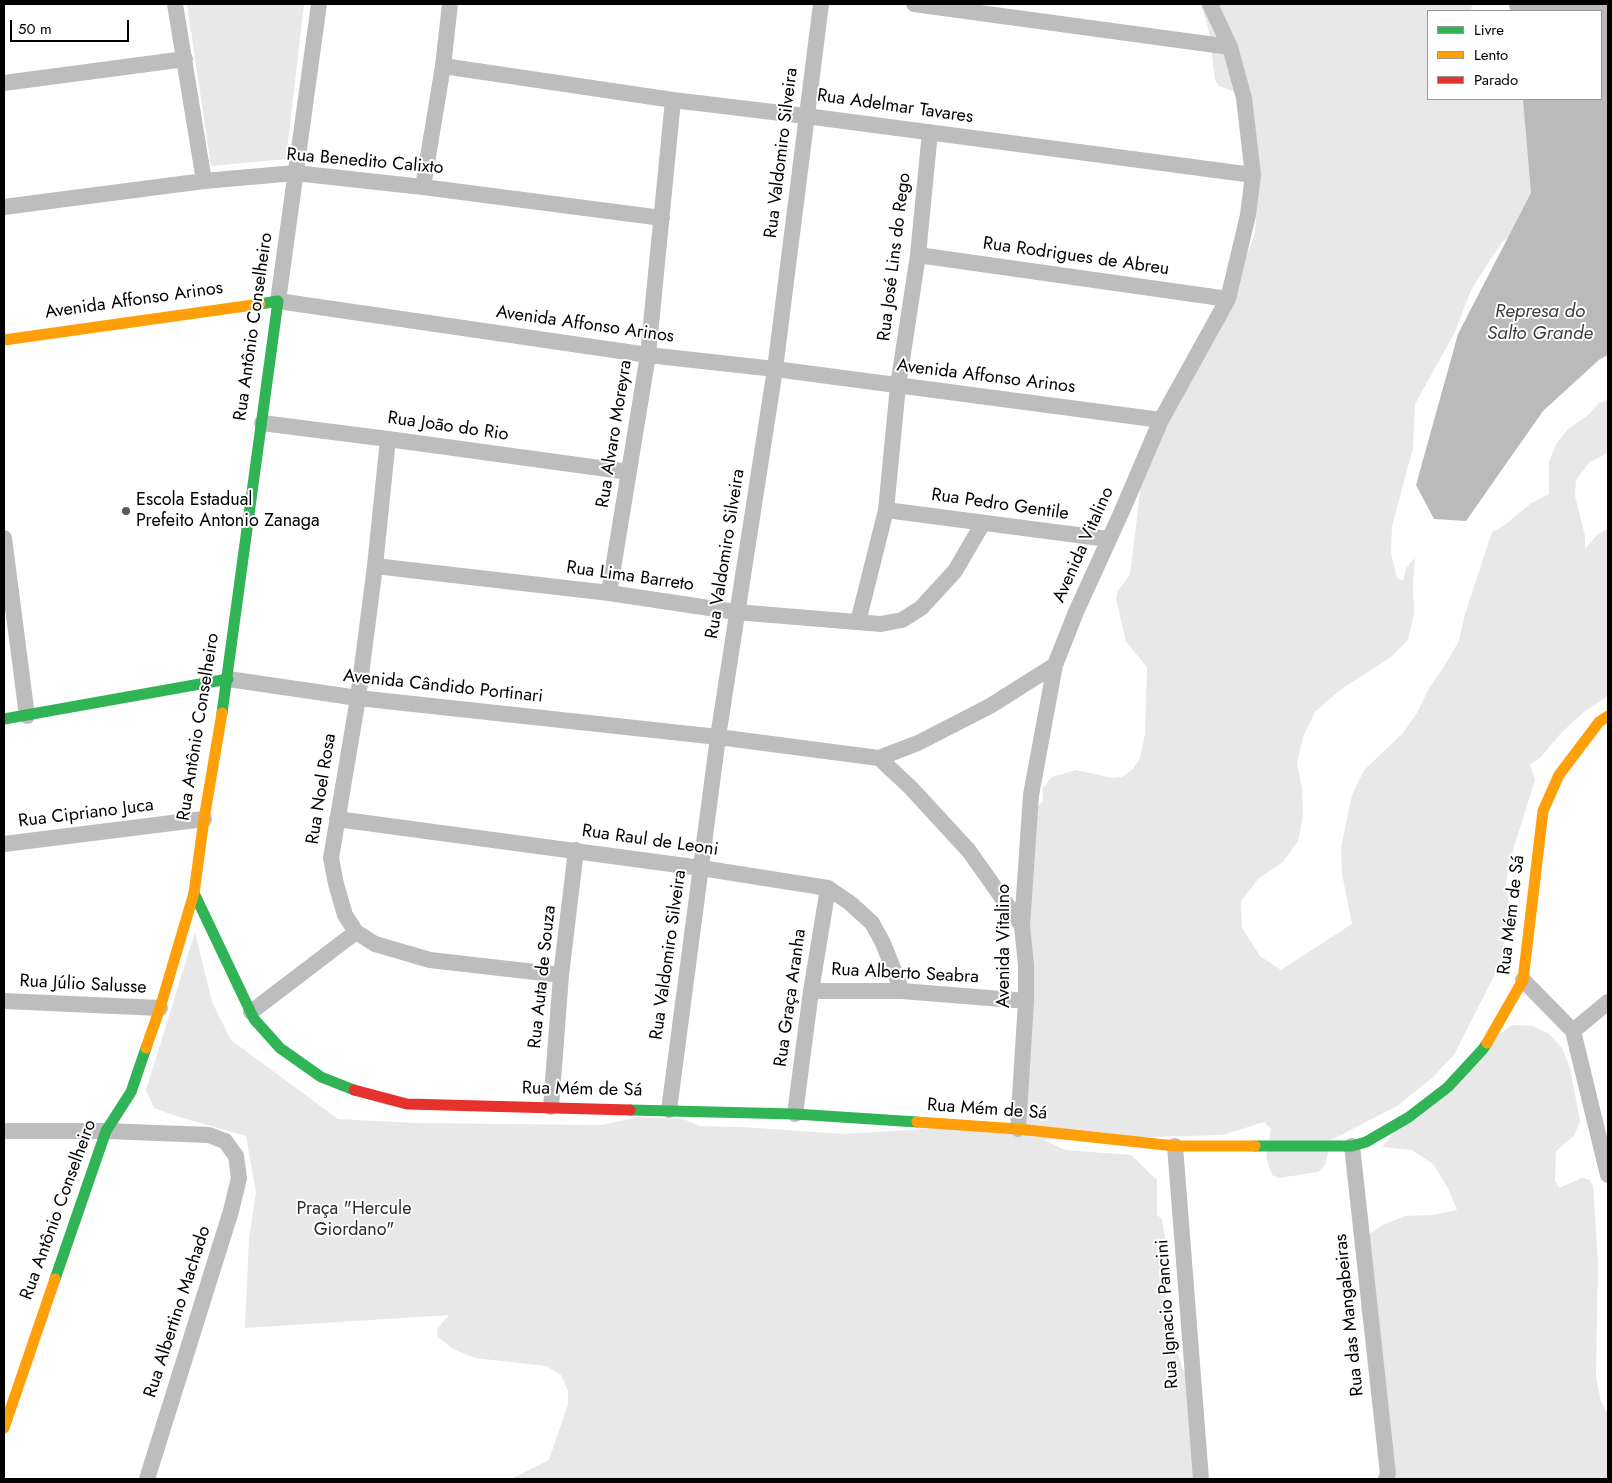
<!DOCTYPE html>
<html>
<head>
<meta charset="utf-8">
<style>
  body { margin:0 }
  #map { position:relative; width:1612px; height:1483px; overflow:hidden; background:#fff; font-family:Jost,sans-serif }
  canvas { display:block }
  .frame { position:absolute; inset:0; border:5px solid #000; pointer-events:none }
  .legend { position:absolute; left:1427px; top:10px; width:175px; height:90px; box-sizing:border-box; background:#fff; border:1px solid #999; margin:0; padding:6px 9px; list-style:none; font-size:15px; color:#000 }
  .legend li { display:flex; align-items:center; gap:10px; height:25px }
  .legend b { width:25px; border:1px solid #999 }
  .scale { position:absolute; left:10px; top:20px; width:119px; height:22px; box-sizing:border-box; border:2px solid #000; border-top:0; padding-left:6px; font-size:15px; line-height:18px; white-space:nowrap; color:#000; -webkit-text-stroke:4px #fff; paint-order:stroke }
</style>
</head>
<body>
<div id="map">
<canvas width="1612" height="1483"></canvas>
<div class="frame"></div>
<ul class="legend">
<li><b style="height:6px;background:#30b455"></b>Livre</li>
<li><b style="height:6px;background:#ff9f0a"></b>Lento</li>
<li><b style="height:6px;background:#e5322d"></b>Parado</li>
</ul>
<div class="scale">50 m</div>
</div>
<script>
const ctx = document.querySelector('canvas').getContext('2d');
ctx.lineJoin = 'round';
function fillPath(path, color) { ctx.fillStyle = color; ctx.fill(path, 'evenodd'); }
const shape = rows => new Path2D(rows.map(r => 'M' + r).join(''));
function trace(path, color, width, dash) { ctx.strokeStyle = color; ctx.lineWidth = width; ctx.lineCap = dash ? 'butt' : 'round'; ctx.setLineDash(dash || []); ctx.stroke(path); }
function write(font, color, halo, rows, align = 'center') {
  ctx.font = font + ' Jost,sans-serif'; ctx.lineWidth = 4; ctx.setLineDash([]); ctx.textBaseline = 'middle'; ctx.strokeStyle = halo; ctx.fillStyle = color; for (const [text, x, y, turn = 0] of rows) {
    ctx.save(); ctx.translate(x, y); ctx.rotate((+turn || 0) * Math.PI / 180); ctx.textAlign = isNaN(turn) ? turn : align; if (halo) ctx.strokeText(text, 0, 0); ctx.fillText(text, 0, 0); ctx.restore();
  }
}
const green = shape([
  [187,4,304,4,286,159,211,166],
  [1201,4,1472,4,1471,11,1428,11,1428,99,1549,99,1531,221,1502,242,1471,290,1455,332,1415,404,1413,448,1392,526,1391,553,1397,578,1403,581,1406,568,1415,558,1413,586,1414,614,1408,640,1391,657,1340,690,1315,712,1303,737,1297,763,1302,788,1303,815,1298,841,1283,862,1259,878,1241,901,1242,928,1260,956,1281,970,1352,924,1342,874,1341,847,1352,795,1364,770,1402,734,1417,713,1429,688,1443,668,1459,641,1465,614,1492,532,1502,527,1530,504,1549,494,1549,462,1556,444,1568,429,1587,416,1599,403,1608,400,1608,453,1590,462,1576,480,1575,496,1585,536,1585,549,1597,535,1608,528,1608,696,1584,712,1562,732,1540,758,1529,765,1531,767,1535,780,1509,863,1506,884,1510,915,1499,966,1454,1055,1432,1078,1397,1106,1331,1140,1325,1165,1318,1172,1279,1178,1272,1175,1266,1157,1271,1129,1264,1122,1223,1135,1044,1140,1065,1150,1131,1155,1157,1180,1157,1215,1162,1219,1170,1270,1163,1307,1182,1367,1199,1403,1195,1479,511,1479,549,1460,568,1404,568,1391,561,1375,546,1366,475,1358,453,1349,438,1337,437,1329,449,1315,245,1328,249,1238,256,1193,246,1136,176,1116,154,1108,146,1090,195,932,212,1002,231,1040,338,1119,415,1123,601,1125,638,1117,683,1119,700,1126,743,1127,844,1134,942,1128,1011,1132,1032,812,1043,801,1042,789,1052,777,1076,770,1112,778,1122,777,1133,769,1140,758,1145,734,1147,667,1126,642,1116,599,1118,590,1130,575,1143,468,1215,334,1255,234,1257,199,1238,93,1219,86,1215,80,1209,31],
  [1512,1025,1533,1026,1549,1034,1562,1048,1570,1068,1580,1121,1574,1136,1556,1151,1555,1180,1559,1188,1582,1178,1590,1180,1593,1186,1598,1260,1596,1378,1601,1401,1608,1414,1608,1479,1396,1479,1379,1417,1370,1341,1361,1311,1362,1262,1359,1241,1383,1225,1405,1216,1432,1215,1457,1210,1448,1188,1433,1164,1412,1150,1382,1147,1397,1129,1488,1043]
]);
const water = shape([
  [1509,4,1608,4,1608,355,1600,359,1543,411,1466,521,1434,519,1416,485,1458,334,1531,193,1523,99,1601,99,1601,11,1510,11]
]);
const street = shape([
  [175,4,204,181],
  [319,4,278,301,648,355,775,369,1161,420],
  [914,4,1230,47],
  [443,66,673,100,806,116,1253,175],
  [4,83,185,59],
  [423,187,443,66,450,4],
  [4,207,204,181,295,173,423,187,662,218],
  [918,255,1228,299],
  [262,423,388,439,629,472],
  [388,439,375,566,358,698,331,858,336,884,345,915,356,932,375,944,430,960,561,975],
  [886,510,1108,539],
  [4,538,27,716],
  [375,566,609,593,736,612,881,624,902,620,921,608,955,571,983,523],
  [609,593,648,355,673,100],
  [858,622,886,510,898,386,918,255,930,132],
  [228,679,358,698,718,737,879,758,918,743,990,706,1055,665],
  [879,758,911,788,969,851,1022,926],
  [337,819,701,868,828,888,850,903,872,923,883,943,902,991],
  [4,844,204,819],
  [1523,980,1573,1031,1608,1175],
  [811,991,902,991,1026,1001],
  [4,1001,160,1008],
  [251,1012,356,932],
  [1573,1031,1608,1002],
  [551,1107,561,975,576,850],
  [669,1110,718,737,775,369,821,4],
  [795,1114,811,991,828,888],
  [1018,1129,1026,1001,1026,965,1022,926,1031,795,1055,665,1076,612,1122,511,1161,420,1228,299,1248,215,1253,175,1244,98,1230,47,1210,4],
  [4,1131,106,1131,209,1135,225,1141,236,1156,239,1178,231,1211,147,1479],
  [1175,1146,1201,1479],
  [1352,1146,1388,1474,1386,1479]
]);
const fast = shape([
  [222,713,278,301,260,304],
  [4,719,228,679],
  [194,893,254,1019,280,1048,321,1077,354,1090],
  [630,1110,795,1114,917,1122],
  [1255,1146,1352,1146,1366,1142,1409,1117,1448,1087,1483,1049,1487,1043],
  [55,1279,106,1131,131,1092,146,1048]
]);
const slow = shape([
  [4,340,260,304],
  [1487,1043,1523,980,1543,811,1559,775,1599,722,1608,716],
  [146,1048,160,1008,194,893,204,819,222,713],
  [917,1122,1018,1129,1175,1146,1255,1146],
  [4,1428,55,1279]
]);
const jam = shape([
  [354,1090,407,1104,630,1110]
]);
const markers = [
  [126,511,5,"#595959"]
];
const streetNames = [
  ["Rua Adelmar Tavares",895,107,8],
  ["Rua Valdomiro Silveira",782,153,-83],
  ["Rua Benedito Calixto",365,162,5],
  ["Rua José Lins do Rego",895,257,-83],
  ["Rua Rodrigues de Abreu",1076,257,8],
  ["Avenida Affonso Arinos",134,301,-8],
  ["Avenida Affonso Arinos",585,325,8],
  ["Rua Antônio Conselheiro",254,327,-82],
  ["Avenida Affonso Arinos",986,377,7],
  ["Rua João do Rio",448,427,8],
  ["Rua Alvaro Moreyra",615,434,-81],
  ["Rua Pedro Gentile",1000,505,8],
  ["Avenida Vitalino",1084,545,-66],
  ["Rua Valdomiro Silveira",726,554,-81],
  ["Rua Lima Barreto",630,577,8],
  ["Avenida Cândido Portinari",443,687,6],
  ["Rua Antônio Conselheiro",199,727,-81],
  ["Rua Noel Rosa",322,789,-81],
  ["Rua Cipriano Juca",86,814,-7],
  ["Rua Raul de Leoni",650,841,8],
  ["Rua Mém de Sá",1512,915,-83],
  ["Avenida Vitalino",1005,946,-90],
  ["Rua Valdomiro Silveira",669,955,-82],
  ["Rua Alberto Seabra",905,974,3],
  ["Rua Auta de Souza",543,977,-84],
  ["Rua Júlio Salusse",83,985,3],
  ["Rua Graça Aranha",791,998,-82],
  ["Rua Mém de Sá",582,1090,1],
  ["Rua Mém de Sá",987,1110,4],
  ["Rua Antônio Conselheiro",59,1210,-70],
  ["Rua Albertino Machado",178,1312,-72],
  ["Rua Ignacio Pancini",1168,1314,-94],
  ["Rua das Mangabeiras",1350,1315,-96]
];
const poiNames = [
  ["Escola Estadual",136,501],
  ["Prefeito Antonio Zanaga",136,522]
];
const parkNames = [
  ["Praça \"Hercule",354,1210],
  ["Giordano\"",354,1231]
];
const waterNames = [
  ["Represa do",1540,312],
  ["Salto Grande",1540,334]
];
fillPath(green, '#e8e8e8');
fillPath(water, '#bababa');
trace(street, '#bdbdbd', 16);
trace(fast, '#30b455', 11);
trace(slow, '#ff9f0a', 11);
trace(jam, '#e5322d', 11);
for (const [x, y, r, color] of markers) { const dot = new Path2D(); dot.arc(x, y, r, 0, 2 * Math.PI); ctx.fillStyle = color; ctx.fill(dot); trace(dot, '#fff', 2); }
write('18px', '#000', '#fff', streetNames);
write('18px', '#000', '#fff', poiNames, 'left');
write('18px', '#2c2c2c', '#fff', parkNames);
write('italic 19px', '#3d3d3d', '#fff', waterNames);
</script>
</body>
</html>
